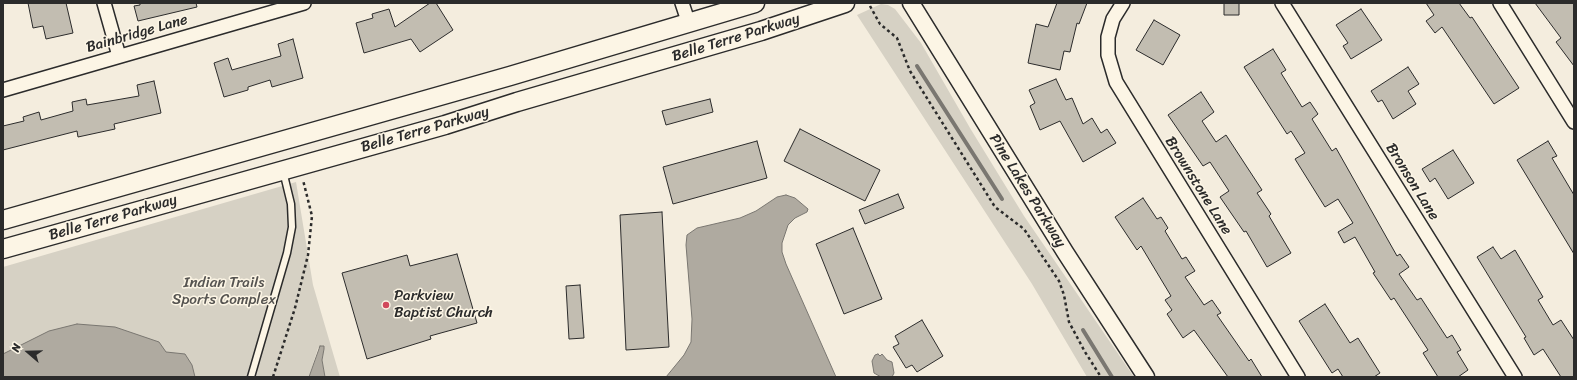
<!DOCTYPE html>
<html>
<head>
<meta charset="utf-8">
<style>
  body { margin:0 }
  #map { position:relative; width:1577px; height:380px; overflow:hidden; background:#f4edde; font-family:Sriracha,sans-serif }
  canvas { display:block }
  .frame { position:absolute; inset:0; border:4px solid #2b2b2b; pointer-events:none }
  .north { position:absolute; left:8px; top:332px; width:40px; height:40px; -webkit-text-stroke:3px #fcf5e5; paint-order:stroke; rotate:290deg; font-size:11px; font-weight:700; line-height:16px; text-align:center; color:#2b2b2b }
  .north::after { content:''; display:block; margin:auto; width:14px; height:18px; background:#2b2b2b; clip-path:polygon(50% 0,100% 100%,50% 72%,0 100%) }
</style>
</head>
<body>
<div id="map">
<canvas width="1577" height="380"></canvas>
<div class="frame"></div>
<div class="north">N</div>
</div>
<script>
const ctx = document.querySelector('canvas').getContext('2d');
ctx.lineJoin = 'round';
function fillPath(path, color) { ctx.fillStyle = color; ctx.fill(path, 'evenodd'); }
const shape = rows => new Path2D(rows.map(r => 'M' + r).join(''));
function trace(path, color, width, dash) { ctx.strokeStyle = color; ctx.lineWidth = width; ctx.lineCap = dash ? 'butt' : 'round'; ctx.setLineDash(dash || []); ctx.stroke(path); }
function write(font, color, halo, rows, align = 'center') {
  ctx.font = font + ' Sriracha,sans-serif'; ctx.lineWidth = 3; ctx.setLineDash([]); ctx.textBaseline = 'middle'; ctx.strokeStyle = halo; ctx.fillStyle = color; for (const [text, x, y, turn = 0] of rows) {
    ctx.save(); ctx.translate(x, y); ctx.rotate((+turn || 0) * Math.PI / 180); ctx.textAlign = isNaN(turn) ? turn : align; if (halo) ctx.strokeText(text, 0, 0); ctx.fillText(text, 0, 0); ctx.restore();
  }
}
const green = shape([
  [881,4,888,5,895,9,921,43,970,128,1024,216,1134,377,1087,377,1032,284,857,15],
  [296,182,313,285,340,377,325,377,322,360,324,349,318,348,309,377,3,377,3,267]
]);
const water = shape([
  [786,195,795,198,808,209,807,212,795,218,788,225,782,243,782,252,786,264,836,377,666,377,684,355,691,342,692,319,686,245,687,235,697,228,740,218,756,211,777,197,786,195],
  [77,324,115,327,159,342,166,352,185,354,192,365,195,377,3,377,3,354,49,331,77,324],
  [320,346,324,346,324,349,322,360,325,377,309,377,320,346],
  [878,354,880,356,882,354,887,360,892,362,894,373,892,377,881,377,874,373,872,361,875,355,878,354]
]);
const stream = shape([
  [917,66,1002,199],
  [1083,330,1112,377]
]);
const building = shape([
  [28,3,66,3,73,33,46,39,43,26,33,28,28,3],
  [140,3,196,3,197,7,138,21,134,6,140,5,140,3],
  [430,3,436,3,453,30,420,52,411,39,364,53,356,23,373,18,372,14,389,9,395,27,430,3],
  [1057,3,1087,3,1079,24,1077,23,1070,52,1064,51,1060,70,1028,63,1036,24,1048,27,1057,3],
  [1224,3,1239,3,1239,15,1224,15,1224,3],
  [1426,3,1459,3,1470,18,1472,17,1519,88,1494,104,1442,27,1435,33,1426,21,1434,15,1426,3],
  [1535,3,1574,3,1574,66,1556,42,1561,38,1535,3],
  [1361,9,1382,40,1351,59,1343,46,1348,43,1336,25,1361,9],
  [1154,20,1180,35,1163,65,1136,50,1154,20],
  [293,39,303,78,272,87,270,80,248,87,248,90,224,97,214,63,228,58,232,70,281,56,278,44,293,39],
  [1273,49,1286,70,1281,73,1302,107,1310,102,1318,114,1312,119,1332,151,1336,148,1397,256,1400,254,1409,267,1399,274,1417,300,1421,298,1447,338,1452,335,1461,350,1457,352,1468,370,1458,377,1438,377,1423,353,1428,350,1394,298,1391,300,1373,273,1375,272,1355,237,1344,243,1338,232,1353,223,1338,199,1325,207,1295,159,1305,153,1291,131,1287,134,1244,67,1273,49],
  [1408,67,1419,84,1408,91,1416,104,1393,119,1382,100,1378,102,1371,91,1408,67],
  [1056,79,1066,100,1072,98,1083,124,1092,118,1101,133,1107,129,1116,143,1083,162,1060,121,1040,130,1030,106,1035,103,1029,90,1056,79],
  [154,81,161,113,114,124,115,129,78,137,77,131,3,150,3,126,24,121,23,117,39,112,41,120,73,111,72,102,86,99,87,105,139,96,137,85,154,81],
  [1201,92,1214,112,1202,121,1216,142,1226,135,1262,190,1257,193,1271,214,1269,216,1291,253,1267,267,1246,231,1244,232,1220,197,1229,191,1210,162,1203,166,1168,115,1201,92],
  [710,99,713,112,666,125,662,111,710,99],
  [800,129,880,170,865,201,784,161,800,129],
  [757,141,767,178,673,204,663,167,757,141],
  [1548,141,1557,156,1552,158,1574,195,1574,254,1517,160,1548,141],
  [1453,150,1474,183,1448,199,1435,178,1430,182,1422,169,1453,150],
  [898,194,904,208,865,224,859,210,898,194],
  [1143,198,1157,219,1161,217,1168,228,1165,231,1182,259,1186,257,1195,271,1185,277,1204,305,1212,300,1221,313,1217,315,1249,361,1251,359,1262,377,1228,377,1194,330,1183,338,1167,314,1172,310,1165,300,1171,296,1141,246,1137,250,1115,217,1143,198],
  [662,212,669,347,626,350,620,215,662,212],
  [853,228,882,299,844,314,816,244,853,228],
  [1493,247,1501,259,1515,250,1543,297,1538,300,1553,325,1561,320,1574,340,1574,377,1561,377,1543,349,1534,355,1524,338,1526,337,1477,257,1493,247],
  [457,254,477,323,430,336,431,339,367,359,342,273,407,255,410,266,457,254],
  [580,285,584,338,569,339,566,286,580,285],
  [1325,304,1350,343,1358,338,1380,373,1374,377,1343,377,1338,369,1332,373,1299,321,1325,304],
  [922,320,943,356,917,372,912,365,906,368,893,347,899,344,895,336,922,320]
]);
const path = shape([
  [870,6,880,24,897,38,910,71,995,207,1024,229,1059,281,1064,295,1069,322,1085,352,1101,377],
  [273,377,295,308,308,255,312,216,303,180]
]);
const service = shape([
  [251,377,287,253,292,227,291,204,283,171]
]);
const minor = shape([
  [104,3,119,56],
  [682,3,689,24],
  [1123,3,1113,19,1108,37,1108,55,1116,82,1298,377],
  [1282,3,1515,377],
  [1500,3,1574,122],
  [3,90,304,3]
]);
const tertiary = shape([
  [911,3,1065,252,1146,377]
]);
const secondary = shape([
  [3,220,510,76,755,3],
  [3,249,445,125,517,102,761,31,845,3]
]);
const markers = [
  [386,305,4,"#d1495b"]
];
const streetNames = [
  ["Bainbridge Lane",137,34,-16],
  ["Belle Terre Parkway",736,38,-17],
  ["Belle Terre Parkway",425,130,-16],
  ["Bronson Lane",1412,182,58],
  ["Brownstone Lane",1198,186,58],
  ["Pine Lakes Parkway",1027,191,58],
  ["Belle Terre Parkway",113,218,-16]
];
const parkNames = [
  ["Indian Trails",224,283],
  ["Sports Complex",224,300]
];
const poiNames = [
  ["Parkview",394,296],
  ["Baptist Church",394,313]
];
fillPath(green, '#d6d1c4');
fillPath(water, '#afaaa0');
trace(water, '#7a7771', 1);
trace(stream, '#7a7771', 4);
fillPath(building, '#c2bdb1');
trace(building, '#2b2b2b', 1);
trace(service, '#2b2b2b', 9);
trace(minor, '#2b2b2b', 16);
trace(tertiary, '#2b2b2b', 19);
trace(secondary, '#2b2b2b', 21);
trace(path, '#2b2b2b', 2.5, [3, 3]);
trace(service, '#fcf5e5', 6);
trace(minor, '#fcf5e5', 13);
trace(tertiary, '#fcf5e5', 16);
trace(secondary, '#fcf5e5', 18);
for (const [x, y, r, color] of markers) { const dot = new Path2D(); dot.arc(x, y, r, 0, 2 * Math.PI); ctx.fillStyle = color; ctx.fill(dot); trace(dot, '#fcf5e5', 1.5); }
write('15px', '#2b2b2b', '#fcf5e5', streetNames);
write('15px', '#565451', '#fcf5e5', parkNames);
write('15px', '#2b2b2b', '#fcf5e5', poiNames, 'left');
</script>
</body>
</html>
